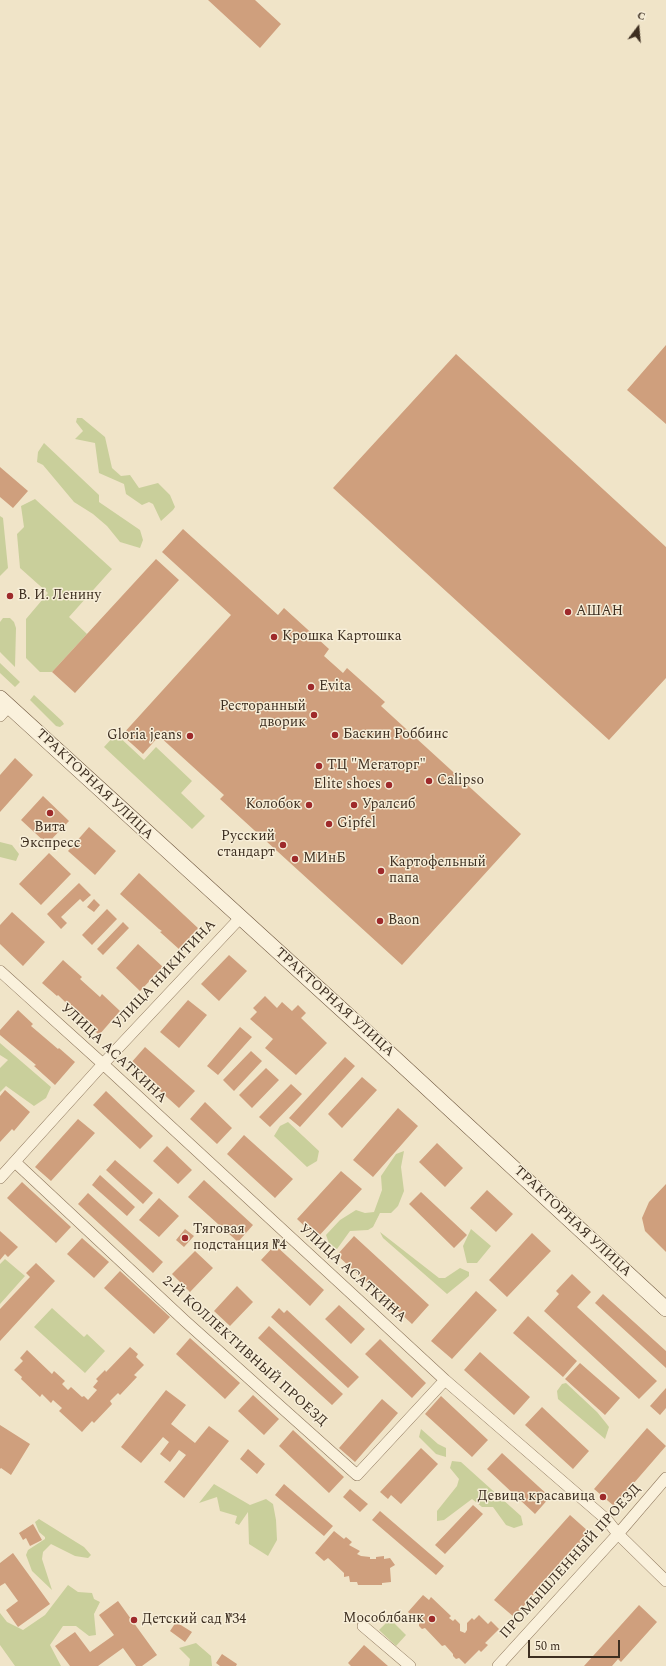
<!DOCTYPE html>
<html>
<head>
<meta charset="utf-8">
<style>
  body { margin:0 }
  #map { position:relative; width:666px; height:1666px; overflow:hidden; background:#f0e4c8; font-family:Spectral,serif }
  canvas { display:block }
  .north { position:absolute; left:618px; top:8px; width:40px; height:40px; -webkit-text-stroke:3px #f7eed8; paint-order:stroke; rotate:16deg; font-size:11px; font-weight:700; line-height:16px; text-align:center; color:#3d2e20 }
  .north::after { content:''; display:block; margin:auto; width:14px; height:18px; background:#3d2e20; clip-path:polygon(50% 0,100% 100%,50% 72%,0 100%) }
  .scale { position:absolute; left:528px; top:1640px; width:92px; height:18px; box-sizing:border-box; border:2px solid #3d2e20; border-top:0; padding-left:5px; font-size:12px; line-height:14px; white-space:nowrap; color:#3d2e20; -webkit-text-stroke:3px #f7eed8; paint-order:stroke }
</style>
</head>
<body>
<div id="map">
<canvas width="666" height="1666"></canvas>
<div class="north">С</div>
<div class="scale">50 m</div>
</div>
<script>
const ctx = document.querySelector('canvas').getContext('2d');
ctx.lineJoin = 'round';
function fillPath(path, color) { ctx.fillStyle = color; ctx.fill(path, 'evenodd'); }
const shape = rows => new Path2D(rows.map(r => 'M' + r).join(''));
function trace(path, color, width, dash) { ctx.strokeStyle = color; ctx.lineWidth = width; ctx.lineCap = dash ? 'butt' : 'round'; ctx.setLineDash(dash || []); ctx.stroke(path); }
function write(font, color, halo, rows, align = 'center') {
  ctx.font = font + ' Spectral,serif'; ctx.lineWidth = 3; ctx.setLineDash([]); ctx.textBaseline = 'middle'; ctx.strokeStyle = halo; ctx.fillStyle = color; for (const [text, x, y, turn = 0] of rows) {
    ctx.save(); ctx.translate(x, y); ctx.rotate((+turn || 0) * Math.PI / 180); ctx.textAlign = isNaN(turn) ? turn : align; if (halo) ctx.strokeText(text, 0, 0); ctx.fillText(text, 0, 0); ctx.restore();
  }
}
const green = shape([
  [77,418,82,418,105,437,112,468,121,476,130,475,139,488,158,483,170,495,175,507,173,510,161,521,153,504,149,502,142,505,126,494,124,484,99,473,95,443,75,439,83,431,76,422],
  [44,443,99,495,99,502,140,530,143,540,140,548,120,542,107,526,93,514,74,502,43,465,37,462,38,452],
  [35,499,112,569,69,617,87,634,52,672,40,672,26,658,26,619,48,593,20,568,17,534,24,527,21,506],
  [0,516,3,518,8,568,0,576],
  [3,618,10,618,14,622,16,628,15,667,0,652,0,622],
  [0,663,20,682,15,687,0,673],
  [34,695,62,721,64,724,60,727,56,726,30,700],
  [116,734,144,760,156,747,192,781,181,793,205,816,192,829,104,747],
  [0,842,12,845,19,854,16,861,0,857],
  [0,1043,51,1087,46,1098,34,1106,6,1086,0,1092,0,1068,8,1060,0,1055],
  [288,1122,319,1151,317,1161,307,1167,274,1136,280,1126],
  [404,1151,401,1167,404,1191,398,1206,391,1213,380,1213,373,1227,368,1230,350,1231,337,1249,330,1246,326,1235,340,1220,356,1210,365,1213,374,1212,382,1190,381,1176,396,1154],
  [471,1229,491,1246,477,1263,467,1263,463,1246],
  [380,1232,439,1278,445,1278,460,1268,469,1272,469,1276,447,1294,383,1238],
  [5,1259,25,1276,0,1304,0,1264],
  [52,1308,84,1337,87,1334,105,1351,85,1373,34,1327],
  [566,1383,597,1412,606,1423,609,1427,605,1439,558,1399,557,1391,562,1384],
  [421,1429,438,1444,446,1448,446,1457,436,1454,419,1437],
  [452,1461,461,1462,521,1516,523,1525,514,1528,506,1525,493,1507,482,1507,472,1499,444,1520,437,1521,437,1511,457,1486,459,1479,450,1468],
  [214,1484,250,1505,266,1499,273,1504,276,1520,277,1540,268,1556,249,1544,248,1512,239,1525,235,1523,237,1516,220,1511,217,1497,199,1503],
  [39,1519,84,1547,91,1555,88,1558,75,1556,51,1544,43,1552,42,1559,52,1590,32,1571,26,1555,28,1550,45,1539,45,1537,39,1532,35,1522],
  [68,1585,78,1592,92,1593,94,1599,100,1602,94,1614,96,1635,89,1636,76,1626,63,1626,50,1645,61,1666,15,1666,0,1645,0,1613,7,1622,23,1630,45,1615],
  [390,1619,406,1635,396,1646,379,1630],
  [196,1643,211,1656,212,1666,189,1666,190,1659,179,1648]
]);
const building = shape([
  [208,0,255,0,281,24,260,48],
  [666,345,666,424,627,390],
  [456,354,666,547,666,678,609,740,333,488],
  [0,467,28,491,13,508,0,497],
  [183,529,278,615,284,608,329,649,324,656,343,673,347,668,385,702,381,706,521,834,402,965,220,799,224,795,159,736,143,754,122,735,231,615,162,552],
  [156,559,179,580,75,693,52,672],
  [15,758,33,775,0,812,0,775],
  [43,796,69,821,47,844,21,820],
  [89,827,116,851,95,875,68,851],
  [49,853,71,874,41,905,19,884],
  [139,873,199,929,180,950,160,932,162,931,159,929,120,894],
  [79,883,91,895,83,902,80,899,61,917,67,923,61,929,47,914],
  [94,899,100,905,94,912,87,907],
  [107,909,117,919,92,945,82,935],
  [12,912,45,942,23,966,0,944,0,925],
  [123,922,129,928,103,955,97,949],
  [138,944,163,967,140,991,116,968],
  [229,955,247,971,219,1001,201,984],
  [63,960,82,977,80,979,100,997,102,994,120,1011,99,1035,58,995,57,996,42,983],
  [265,996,277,1008,282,1002,292,1011,298,1005,306,1013,301,1018,327,1043,296,1075,265,1048,273,1039,250,1019,257,1012,253,1008],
  [188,1000,207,1015,179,1048,160,1032],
  [18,1010,33,1024,31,1026,58,1049,59,1048,75,1062,55,1085,34,1066,36,1065,0,1035,0,1030],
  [240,1027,252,1037,218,1075,207,1066],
  [145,1047,195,1091,179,1108,130,1064],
  [251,1051,262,1061,234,1091,223,1080],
  [345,1057,355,1066,300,1127,289,1118],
  [266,1068,279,1080,252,1108,239,1095],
  [362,1077,377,1090,342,1128,328,1114],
  [291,1084,302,1094,270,1127,259,1117],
  [5,1090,30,1112,14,1131,12,1129,0,1142,0,1096],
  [106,1091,153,1136,140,1149,93,1105],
  [205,1102,232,1128,217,1144,190,1119],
  [398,1108,418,1126,373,1177,353,1160],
  [78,1119,95,1133,51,1181,35,1167],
  [244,1135,293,1179,275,1198,227,1154],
  [437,1143,463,1168,445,1187,419,1162],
  [167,1146,192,1170,178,1184,153,1161],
  [115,1160,153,1193,143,1204,106,1170],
  [341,1171,362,1189,317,1238,297,1219],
  [100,1175,135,1207,127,1216,92,1185],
  [204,1180,253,1225,238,1242,188,1197],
  [22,1182,71,1227,56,1243,7,1198],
  [666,1184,666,1252,645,1231,642,1218,649,1202],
  [487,1190,513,1214,496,1232,470,1208],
  [421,1192,467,1235,454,1248,409,1204],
  [88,1193,163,1262,153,1273,78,1204],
  [159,1198,179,1216,159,1237,139,1220],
  [185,1229,194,1236,184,1247,176,1240],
  [0,1231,18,1247,8,1257,5,1254,0,1260],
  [532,1233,551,1251,507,1297,489,1280],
  [354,1236,429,1305,412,1324,337,1255],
  [82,1238,109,1262,94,1278,67,1254],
  [275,1245,324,1290,310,1306,261,1260],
  [195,1251,213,1268,190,1292,172,1274],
  [36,1263,55,1281,0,1341,0,1309,30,1277,26,1273],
  [120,1271,170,1317,154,1334,104,1288],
  [572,1274,591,1292,577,1307,657,1381,639,1399,544,1311,559,1294,556,1291],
  [237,1286,253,1302,230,1326,214,1311],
  [476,1291,497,1310,452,1359,431,1341],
  [603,1294,666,1351,666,1368,595,1303],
  [339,1305,365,1329,351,1344,325,1319],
  [279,1308,284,1313,287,1310,359,1377,348,1388,271,1317],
  [528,1316,577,1361,563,1377,513,1333],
  [269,1326,343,1394,332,1405,258,1338],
  [190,1338,240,1383,225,1399,176,1354],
  [380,1339,426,1383,412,1398,365,1354],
  [130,1347,138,1354,136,1357,144,1365,134,1375,137,1377,120,1395,118,1393,110,1401,112,1404,94,1423,92,1421,82,1432,59,1411,62,1408,53,1400,51,1403,42,1394,40,1397,21,1379,22,1377,14,1370,23,1361,20,1358,27,1350,52,1374,54,1371,65,1381,62,1384,68,1390,71,1387,82,1397,84,1396,88,1400,97,1390,93,1387,98,1381,96,1379,105,1370,106,1372],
  [480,1352,530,1397,514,1415,464,1370],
  [580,1363,620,1398,605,1415,565,1379],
  [666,1388,666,1408,660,1415,650,1406],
  [166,1390,186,1405,171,1424,195,1443,209,1426,229,1441,184,1498,164,1482,186,1455,179,1450,170,1462,160,1454,169,1442,163,1437,141,1463,121,1447],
  [253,1395,279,1419,264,1435,238,1411],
  [441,1396,488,1440,472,1457,425,1414],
  [382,1399,398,1413,355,1462,339,1448],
  [542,1407,589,1451,573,1469,525,1425],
  [0,1425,30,1444,11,1475,1,1468,0,1469],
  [647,1428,666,1446,614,1506,594,1489],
  [293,1430,344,1477,329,1493,279,1446],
  [421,1448,438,1464,401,1504,391,1495,388,1499,380,1492],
  [248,1449,265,1464,257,1474,240,1459],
  [502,1453,550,1497,535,1514,487,1469],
  [284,1484,333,1526,324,1536,275,1495],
  [350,1489,368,1504,360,1512,343,1497],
  [473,1505,483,1514,445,1554,435,1545],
  [380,1511,444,1566,436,1575,372,1520],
  [570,1515,589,1532,514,1617,494,1600],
  [33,1524,42,1540,30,1546,26,1538,23,1540,19,1533],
  [334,1531,344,1539,346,1537,352,1542,349,1545,360,1551,357,1554,361,1556,370,1557,370,1559,376,1559,376,1557,384,1556,384,1559,390,1558,395,1565,390,1568,391,1582,382,1583,382,1585,358,1585,357,1582,350,1582,349,1576,344,1577,344,1573,328,1558,324,1561,315,1553],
  [13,1553,50,1604,18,1627,6,1610,18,1601,5,1583,0,1586,0,1563],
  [423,1595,429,1600,431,1597,451,1616,449,1618,453,1621,455,1619,460,1624,460,1631,465,1633,467,1630,467,1623,472,1618,474,1620,479,1615,488,1624,491,1621,499,1629,485,1643,488,1645,481,1652,479,1650,465,1664,459,1658,456,1659,453,1656,453,1654,445,1645,442,1646,425,1628,422,1629,419,1626,419,1623,408,1612],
  [118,1601,157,1655,142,1666,136,1666,123,1648,98,1666,70,1666,55,1646,75,1632,90,1652,114,1635,99,1615],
  [639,1605,657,1622,621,1662,618,1659,612,1666,584,1666],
  [176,1622,192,1632,185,1642,170,1631],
  [364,1645,388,1666,351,1666,348,1663],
  [222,1654,237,1664,236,1666,220,1666,216,1663]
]);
const street = shape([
  [0,716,9,706],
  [0,971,103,1064,445,1380,607,1520,618,1534,666,1581],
  [15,1162,185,1321,357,1475,445,1380],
  [0,1178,103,1064,240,918],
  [363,1626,410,1666],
  [498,1666,618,1534,666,1478]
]);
const secondary = shape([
  [0,698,374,1039,666,1309]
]);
const markers = [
  [10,596,4,"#9e2a2b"],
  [568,612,4,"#9e2a2b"],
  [274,637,4,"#9e2a2b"],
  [311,687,4,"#9e2a2b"],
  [314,715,4,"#9e2a2b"],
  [335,735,4,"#9e2a2b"],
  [190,736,4,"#9e2a2b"],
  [319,766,4,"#9e2a2b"],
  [429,781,4,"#9e2a2b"],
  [389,785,4,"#9e2a2b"],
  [309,805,4,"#9e2a2b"],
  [354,805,4,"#9e2a2b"],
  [50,813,4,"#9e2a2b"],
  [329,824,4,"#9e2a2b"],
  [283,845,4,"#9e2a2b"],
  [295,859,4,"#9e2a2b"],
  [381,871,4,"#9e2a2b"],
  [380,921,4,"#9e2a2b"],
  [185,1238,4,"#9e2a2b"],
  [603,1497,4,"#9e2a2b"],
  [432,1619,4,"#9e2a2b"],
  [134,1620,4,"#9e2a2b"]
];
const poiNames = [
  ["В. И. Ленину",18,596],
  ["АШАН",576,612],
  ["Крошка Картошка",282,637],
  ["Evita",319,687],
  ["Ресторанный",306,707,"right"],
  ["дворик",306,723,"right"],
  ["Баскин Роббинс",343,735],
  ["Gloria jeans",182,736,"right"],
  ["ТЦ \"Мегаторг\"",327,766],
  ["Calipso",437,781],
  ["Elite shoes",381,785,"right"],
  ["Колобок",301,805,"right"],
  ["Уралсиб",362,805],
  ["Gipfel",337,824],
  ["Вита",50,828,"center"],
  ["Экспресс",50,844,"center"],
  ["Русский",275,837,"right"],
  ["стандарт",275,853,"right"],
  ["МИнБ",303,859],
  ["Картофельный",389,863],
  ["папа",389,879],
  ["Baon",388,921],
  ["Тяговая",193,1230],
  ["подстанция №4",193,1246],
  ["Девица красавица",595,1497,"right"],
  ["Мособлбанк",424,1619,"right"],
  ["Детский сад №34",142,1620]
];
const streetNames = [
  ["ТРАКТОРНАЯ УЛИЦА",94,785,43],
  ["УЛИЦА НИКИТИНА",165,975,-47],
  ["ТРАКТОРНАЯ УЛИЦА",334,1003,42],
  ["УЛИЦА АСАТКИНА",113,1054,43],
  ["ТРАКТОРНАЯ УЛИЦА",572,1222,43],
  ["УЛИЦА АСАТКИНА",352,1274,42],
  ["2-Й КОЛЛЕКТИВНЫЙ ПРОЕЗД",244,1352,42],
  ["ПРОМЫШЛЕННЫЙ ПРОЕЗД",571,1562,-48]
];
fillPath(green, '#c9cf9b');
fillPath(building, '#cf9f7d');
trace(street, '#8d765c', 12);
trace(secondary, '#6f573f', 16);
trace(street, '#faf1dc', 11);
trace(secondary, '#faf1dc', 15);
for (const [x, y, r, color] of markers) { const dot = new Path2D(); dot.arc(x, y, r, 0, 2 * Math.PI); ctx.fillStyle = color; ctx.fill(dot); trace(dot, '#f7eed8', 1.5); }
write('14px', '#3d2e20', '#f7eed8', poiNames, 'left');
write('14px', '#3d2e20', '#f7eed8', streetNames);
</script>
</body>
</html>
